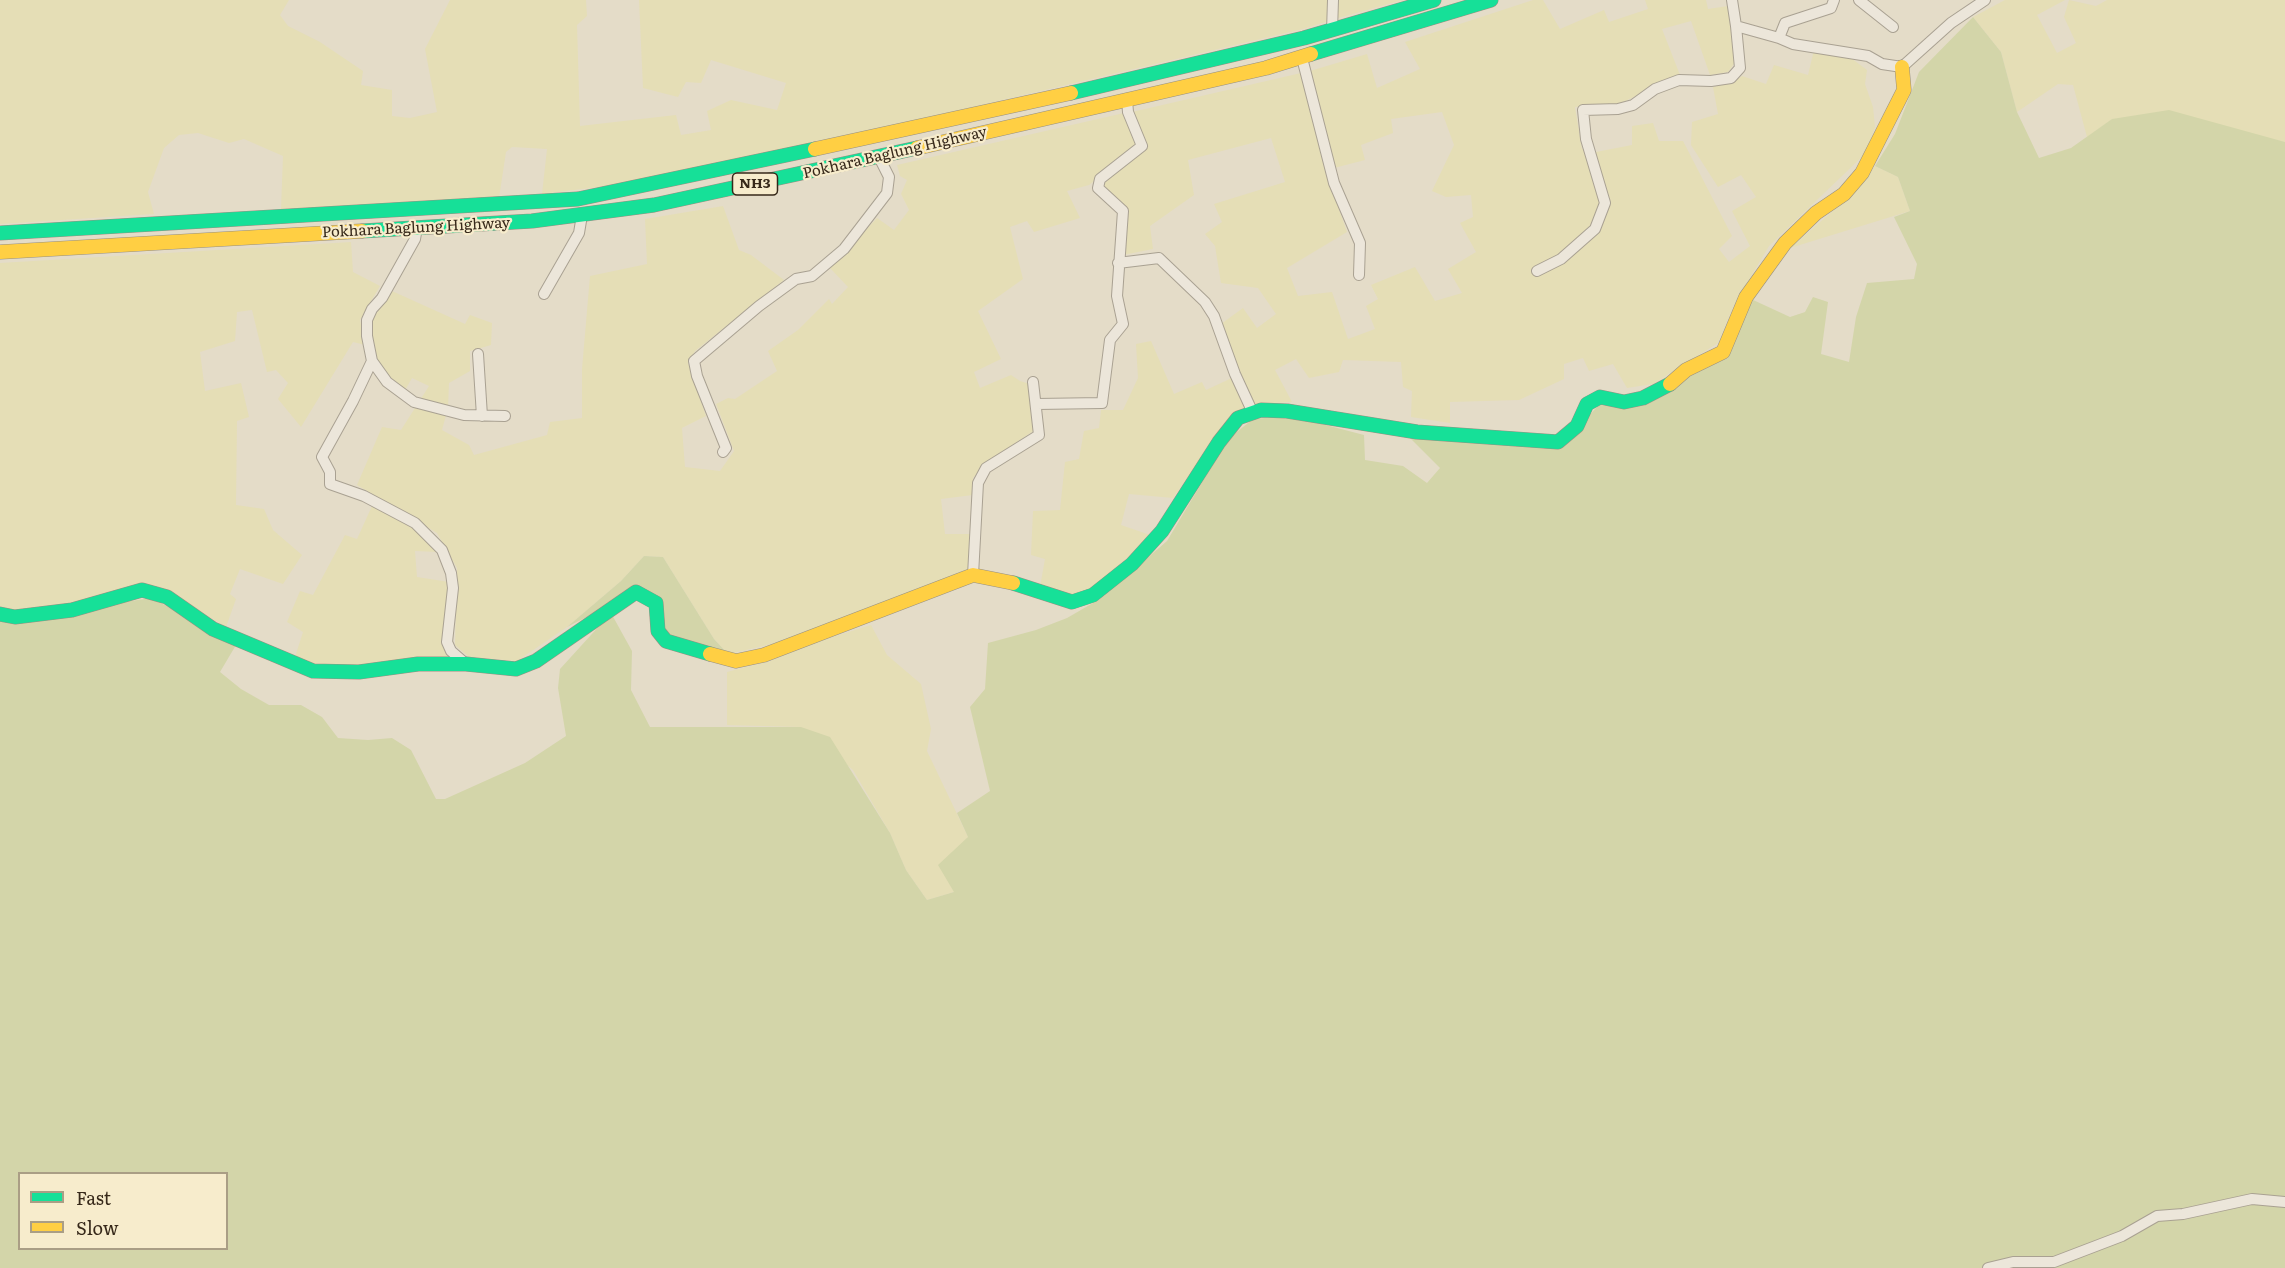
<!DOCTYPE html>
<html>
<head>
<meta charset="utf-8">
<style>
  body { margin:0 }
  #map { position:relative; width:2285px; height:1268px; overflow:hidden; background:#e4dcc8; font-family:Literata,serif }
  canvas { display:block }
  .legend { position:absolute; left:18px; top:1172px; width:210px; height:78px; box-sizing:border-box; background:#f7eccc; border:2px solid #aa9e85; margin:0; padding:8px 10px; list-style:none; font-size:18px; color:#37291a }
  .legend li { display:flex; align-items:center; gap:12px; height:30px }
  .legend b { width:30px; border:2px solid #aa9e85 }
</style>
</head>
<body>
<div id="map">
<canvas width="2285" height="1268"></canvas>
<ul class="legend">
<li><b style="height:8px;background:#16e098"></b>Fast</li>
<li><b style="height:8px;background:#ffcf43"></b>Slow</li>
</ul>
</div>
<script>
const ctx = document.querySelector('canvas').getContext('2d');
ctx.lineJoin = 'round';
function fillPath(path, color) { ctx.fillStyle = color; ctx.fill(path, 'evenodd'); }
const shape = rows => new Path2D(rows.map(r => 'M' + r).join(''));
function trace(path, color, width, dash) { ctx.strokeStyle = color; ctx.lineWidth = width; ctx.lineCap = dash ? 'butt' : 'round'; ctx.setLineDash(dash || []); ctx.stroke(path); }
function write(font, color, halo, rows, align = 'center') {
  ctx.font = font + ' Literata,serif'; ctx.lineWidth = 4.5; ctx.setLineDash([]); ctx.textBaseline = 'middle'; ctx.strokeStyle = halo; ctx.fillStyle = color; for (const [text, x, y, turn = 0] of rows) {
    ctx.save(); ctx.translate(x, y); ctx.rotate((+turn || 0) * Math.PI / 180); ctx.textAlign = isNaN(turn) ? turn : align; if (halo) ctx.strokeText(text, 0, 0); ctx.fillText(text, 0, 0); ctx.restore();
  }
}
const farmland = shape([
  [0,0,289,0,280,15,288,26,320,42,363,71,361,85,392,90,392,116,410,118,437,112,425,49,450,0,586,0,587,16,577,25,580,126,676,115,681,135,711,130,707,111,731,100,777,110,786,83,711,60,701,83,686,82,678,97,643,88,639,0,1329,0,1329,21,1303,29,863,133,631,183,542,194,547,149,512,147,506,152,499,198,281,209,283,156,244,139,229,143,198,133,179,135,164,148,148,192,154,214,0,224],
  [1336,0,1403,0,1335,19],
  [1533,0,1543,0,1560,29,1604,10,1609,22,1648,9,1645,0,1706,0,1708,9,1728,6,1739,57,1728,72,1710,75,1691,21,1662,29,1680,75,1619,104,1575,107,1582,149,1596,152,1632,145,1632,126,1653,123,1659,141,1683,141,1732,236,1719,249,1729,262,1750,246,1732,211,1756,197,1741,175,1718,187,1691,145,1692,122,1718,114,1713,87,1733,82,1742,76,1766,84,1774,65,1808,75,1814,50,1847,55,1867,70,1865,84,1873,107,1875,127,1866,153,1769,246,1734,305,1718,343,1653,384,1627,388,1613,364,1589,371,1583,358,1564,364,1564,379,1519,400,1450,402,1450,423,1411,417,1412,391,1403,387,1401,362,1343,360,1339,372,1309,378,1296,359,1275,370,1292,402,1254,404,1230,353,1221,324,1243,308,1257,328,1276,314,1258,288,1221,283,1215,246,1205,234,1222,222,1214,204,1285,182,1271,138,1188,160,1194,195,1150,226,1153,249,1123,255,1125,212,1103,188,1103,180,1142,153,1144,145,1132,112,1301,73,1325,169,1347,232,1287,268,1298,296,1332,292,1348,339,1375,329,1366,306,1378,299,1371,285,1415,267,1435,301,1462,293,1448,269,1476,252,1460,223,1473,217,1471,195,1446,197,1432,191,1454,145,1442,112,1391,119,1393,133,1361,145,1365,160,1334,168,1310,71,1367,54,1377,88,1420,69,1405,42],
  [2005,0,2065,0,2037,15,2057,53,2076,43,2064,17,2069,0,2096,6,2107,0,2285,0,2285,142,2245,133,2113,119,2087,137,2073,85,2058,84,2017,112,2001,52,1973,17],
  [1124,113,1136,142,1135,148,1089,185,1067,191,1080,218,1034,232,1027,221,1010,227,1023,279,978,311,1001,359,974,372,980,388,1011,375,1020,381,1033,385,1035,430,987,462,973,478,973,495,941,499,945,534,970,534,970,568,858,614,777,643,728,654,714,639,663,557,644,556,621,581,567,627,517,661,469,657,455,645,457,568,437,533,357,485,382,427,401,430,429,386,412,378,404,392,381,370,373,346,373,318,392,291,465,324,470,315,492,323,491,345,470,351,470,371,449,383,448,408,442,430,469,445,474,455,547,435,550,422,582,418,582,369,590,276,647,264,645,219,723,206,739,250,751,255,784,280,695,351,688,363,706,416,682,428,685,467,720,471,734,451,716,404,728,398,735,399,777,371,768,351,798,330,829,299,832,304,848,287,830,268,877,218,894,230,909,210,901,194,907,180,900,176,897,165],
  [1875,166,1898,177,1910,211,1790,248,1848,198],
  [351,242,353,272,380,286,360,320,365,345,353,342,301,427,278,399,288,383,276,370,267,372,252,310,237,312,235,341,200,352,205,391,241,383,249,417,237,421,236,505,264,509,273,530,302,555,283,584,240,569,230,594,236,599,226,627,168,592,91,604,8,612,0,609,0,263],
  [1151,341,1174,394,1202,382,1206,390,1234,377,1247,409,1209,447,1173,498,1129,494,1121,525,1153,536,1087,593,1073,596,1040,587,1045,559,1031,555,1033,511,1060,510,1065,462,1079,459,1084,431,1099,428,1101,410,1123,410,1138,378,1136,344],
  [372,506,418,531,438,552,415,551,417,577,449,582,444,646,458,660,320,667,295,657,303,632,287,622,300,591,313,595,345,535,357,539],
  [871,625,887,655,921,684,931,729,927,751,968,837,954,892,927,900,906,870,890,833,853,770,801,727,727,725,727,672,770,661,810,644]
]);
const green = shape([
  [1973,17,2001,52,2017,112,2039,158,2071,148,2112,119,2169,110,2285,142,2285,1268,0,1268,0,619,152,598,236,645,220,672,241,689,269,705,301,705,322,717,338,738,368,740,392,738,411,750,436,799,445,799,525,763,566,736,558,688,560,669,611,613,632,651,631,690,650,727,801,727,830,737,890,833,906,870,927,900,954,892,938,865,968,837,957,813,990,791,970,707,985,689,988,643,1036,630,1067,618,1100,599,1167,541,1228,439,1253,419,1277,417,1318,423,1364,435,1365,460,1403,466,1427,483,1440,468,1410,438,1558,448,1599,405,1633,407,1713,362,1751,299,1790,317,1805,312,1813,297,1828,302,1821,354,1849,362,1856,317,1867,283,1914,279,1917,264,1894,217,1910,211,1898,177,1875,166,1895,134,1919,72],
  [20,1174,226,1174,226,1248,20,1248],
  [644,556,663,557,714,639,728,654,669,635,640,590,567,627,621,581]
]);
const street = shape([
  [1732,0,1736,26,1779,38,1785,23,1831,8,1834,0],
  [1859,0,1893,27],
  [1332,31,1333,0],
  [1779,38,1793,44,1868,56,1882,64,1902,67,1951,23,1985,0],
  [1302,58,1334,183,1360,243,1359,275],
  [417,228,415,239,382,298,372,309,367,320,367,336,372,361,353,401,322,457,330,472,330,484,364,496,415,523,442,550,451,573,453,588,447,642,451,651,466,664],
  [1118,263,1159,258,1205,302,1214,316,1235,374,1253,413],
  [1537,271,1561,259,1595,229,1605,203,1586,139,1583,110,1618,109,1633,105,1655,89,1679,80,1711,81,1731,78,1740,68,1736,26],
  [544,294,579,233,582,215],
  [478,354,482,416],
  [372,361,387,382,414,402,464,415,505,416],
  [1037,404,1102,403,1110,340,1123,324,1117,296,1123,211,1098,188,1100,179,1142,146,1128,112,1127,100],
  [723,452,726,448,697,376,694,361,759,306,796,279,812,276,844,249,887,193,889,177,879,157],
  [973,575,978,483,986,468,1039,435,1033,382],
  [1988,1268,2013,1262,2054,1262,2122,1236,2157,1216,2183,1214,2252,1199,2285,1202]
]);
const fast = shape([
  [1311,54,1491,0],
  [1071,93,1304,38,1434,0],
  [362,231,532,221,654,205,917,148],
  [0,233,578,199,815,149],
  [1013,583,1072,602,1093,595,1132,564,1162,531,1219,442,1238,418,1261,410,1287,411,1417,432,1558,442,1577,426,1587,404,1600,397,1624,402,1643,398,1670,384],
  [0,614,15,617,72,610,142,590,167,597,213,629,313,671,359,672,418,664,466,664,516,669,536,661,636,592,656,603,658,631,666,641,710,654]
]);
const slow = shape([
  [917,148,1266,68,1311,54],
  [815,149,1071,93],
  [0,252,362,231],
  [1670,384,1686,370,1723,352,1746,297,1785,243,1816,213,1844,194,1862,173,1904,90,1902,67],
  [710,654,736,661,764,655,973,575,1013,583]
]);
const shields = [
  [755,184,45]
];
const shieldNames = [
  ["NH3",755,184]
];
const streetNames = [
  ["Pokhara Baglung Highway",895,153,-13],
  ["Pokhara Baglung Highway",416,228,-3]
];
fillPath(farmland, '#e5deb6');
fillPath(green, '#d3d5a9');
trace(street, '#a9a192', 12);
trace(fast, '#989082', 15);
trace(slow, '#989082', 15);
trace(street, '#ece6da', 10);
trace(fast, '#16e098', 14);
trace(slow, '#ffcf43', 14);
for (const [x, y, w] of shields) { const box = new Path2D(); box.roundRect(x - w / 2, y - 11, w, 22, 4.5); ctx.fillStyle = '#f7eccc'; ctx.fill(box); trace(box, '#37291a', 1.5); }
write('bold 14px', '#37291a', null, shieldNames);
write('15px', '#37291a', '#f7eccc', streetNames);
</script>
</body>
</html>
